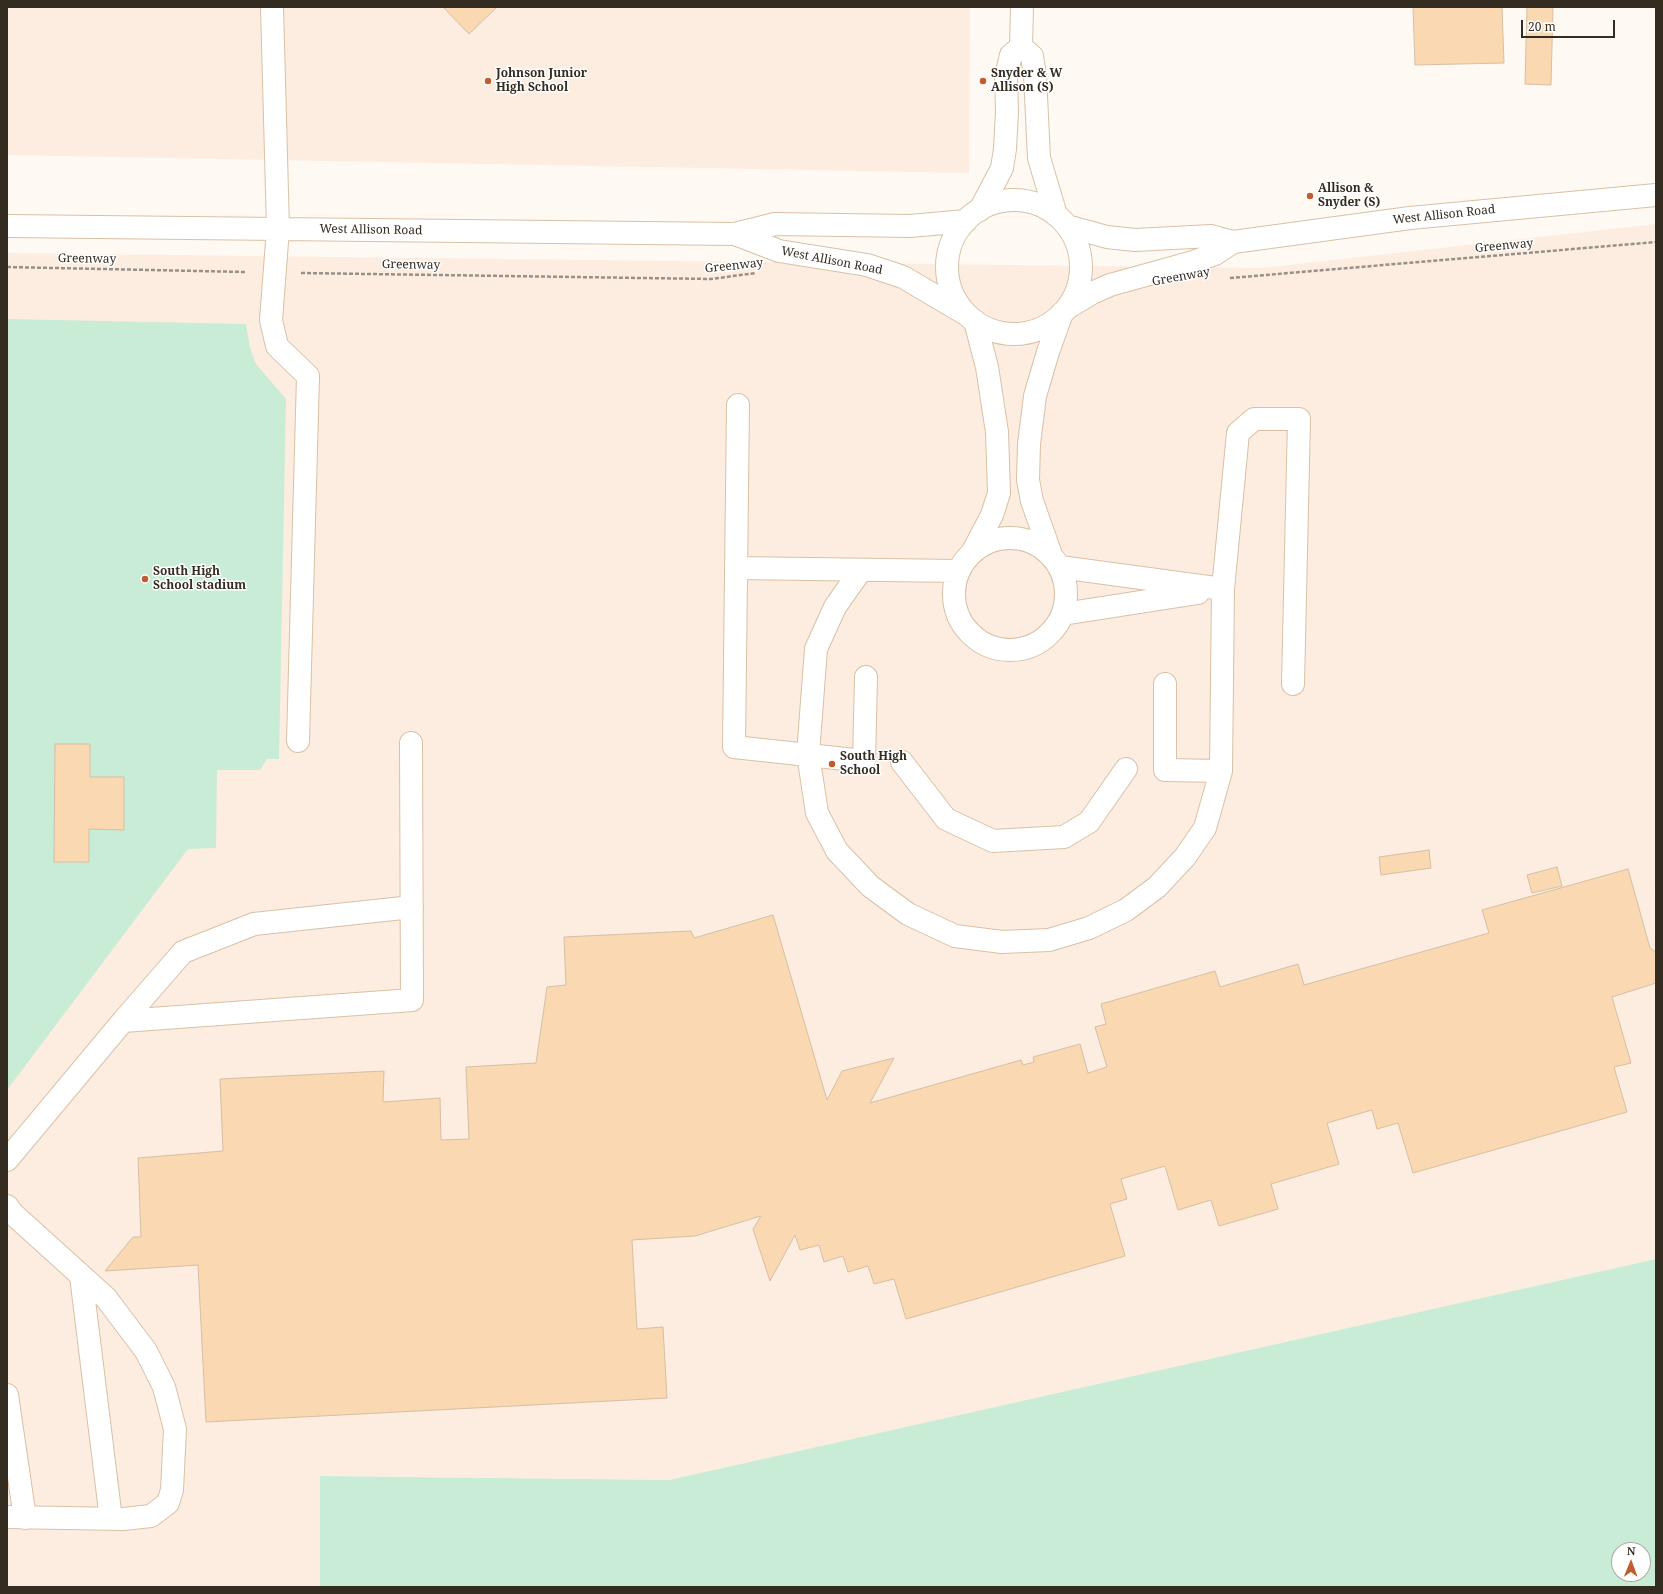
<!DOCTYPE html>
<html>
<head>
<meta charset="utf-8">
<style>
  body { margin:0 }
  #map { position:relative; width:1663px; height:1594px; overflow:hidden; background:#fef9f3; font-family:"Noto Serif",serif }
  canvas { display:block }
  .frame { position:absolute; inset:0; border:8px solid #342b21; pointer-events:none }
  .north { position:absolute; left:1611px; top:1542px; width:40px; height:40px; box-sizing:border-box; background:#fff; border:1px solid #aeaaa6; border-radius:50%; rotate:1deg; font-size:11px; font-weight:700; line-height:16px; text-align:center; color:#342b21 }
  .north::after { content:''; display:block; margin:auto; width:14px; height:18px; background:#c15c2c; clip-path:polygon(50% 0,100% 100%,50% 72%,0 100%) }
  .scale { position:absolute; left:1521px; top:20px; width:94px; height:18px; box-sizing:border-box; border:2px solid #342b21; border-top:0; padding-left:5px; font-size:12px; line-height:14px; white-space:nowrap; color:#342b21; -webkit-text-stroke:3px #fff; paint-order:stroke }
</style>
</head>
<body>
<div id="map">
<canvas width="1663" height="1594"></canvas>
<div class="frame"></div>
<div class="north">N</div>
<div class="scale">20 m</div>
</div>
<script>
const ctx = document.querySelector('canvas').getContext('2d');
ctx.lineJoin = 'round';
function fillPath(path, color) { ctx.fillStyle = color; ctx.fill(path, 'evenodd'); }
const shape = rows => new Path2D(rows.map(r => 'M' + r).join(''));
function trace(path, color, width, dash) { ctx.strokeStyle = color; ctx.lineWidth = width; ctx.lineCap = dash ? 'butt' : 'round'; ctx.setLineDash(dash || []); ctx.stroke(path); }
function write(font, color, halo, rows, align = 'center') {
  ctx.font = font + ' "Noto Serif",serif'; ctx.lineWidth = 3; ctx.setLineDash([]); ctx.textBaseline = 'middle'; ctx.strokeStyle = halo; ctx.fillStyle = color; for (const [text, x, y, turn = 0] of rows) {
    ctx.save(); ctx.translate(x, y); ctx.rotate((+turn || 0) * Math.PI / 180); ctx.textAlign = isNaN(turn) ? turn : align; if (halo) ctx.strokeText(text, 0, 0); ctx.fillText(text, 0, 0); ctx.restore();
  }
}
const education = shape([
  [7,7,970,7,969,173,7,155],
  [1656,224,1656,1259,669,1480,320,1476,320,1587,7,1587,7,253,1262,268]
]);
const green = shape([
  [7,319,246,324,250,348,256,364,286,399,279,759,267,759,260,770,217,770,216,848,188,849,7,1090],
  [1656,1259,1656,1587,320,1587,320,1476,669,1480],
  [1619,1550,1643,1550,1643,1574,1619,1574]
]);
const building = shape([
  [443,7,497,7,469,34,443,7],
  [1413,7,1502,7,1504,63,1415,65,1413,7],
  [1527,7,1553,7,1551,85,1525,84,1527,7],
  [55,744,90,744,90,777,124,777,124,830,89,829,89,862,54,862,55,744],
  [1429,850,1431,868,1381,875,1379,857,1429,850],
  [1557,867,1562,886,1532,893,1527,875,1557,867],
  [1628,869,1650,948,1656,952,1656,983,1612,997,1631,1063,1614,1067,1627,1112,1413,1173,1398,1123,1377,1129,1372,1110,1327,1123,1339,1164,1271,1184,1278,1209,1219,1226,1211,1200,1178,1210,1165,1166,1121,1179,1127,1199,1110,1204,1125,1256,906,1319,894,1279,874,1284,868,1266,848,1272,843,1256,824,1262,819,1245,800,1250,795,1235,770,1281,753,1229,761,1216,695,1236,632,1240,637,1329,663,1327,667,1398,206,1422,198,1265,105,1271,133,1237,141,1237,138,1158,223,1151,220,1079,384,1071,383,1102,440,1098,441,1140,469,1139,466,1067,536,1063,547,987,566,985,564,937,691,931,694,938,773,915,827,1100,842,1071,894,1058,870,1103,1021,1060,1023,1065,1034,1062,1033,1057,1080,1044,1088,1073,1107,1067,1095,1027,1106,1024,1101,1004,1215,971,1220,987,1298,964,1304,985,1489,933,1482,910,1628,869]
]);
const path = shape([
  [7,267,246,272],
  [301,273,711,279,756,273],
  [1230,278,1656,242]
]);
const minor = shape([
  [272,7,278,229,271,320,277,346,308,376,298,741],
  [1021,47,1032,56,1035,75,1039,158,1056,215],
  [1021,47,1022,7],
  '947 267a67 67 0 1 1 134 0a67 67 0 1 1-134 0Z',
  [980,210,1002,168,1005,149,1007,112,1006,76,1011,55,1021,47],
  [7,226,735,234,775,224,910,226,966,221],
  [1067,226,1107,237,1135,240,1211,236,1233,242,1410,218,1656,195],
  [735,234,779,251,867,265,903,277,964,313],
  [1067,308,1092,293,1110,285,1193,262,1215,254,1233,242],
  [738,405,734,747,864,761,866,677],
  '954 594a56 56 0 1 1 112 0a56 56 0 1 1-112 0Z',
  [972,553,992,515,999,493,997,432,987,367,975,321],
  [1051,555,1032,501,1028,480,1029,444,1035,396,1048,352,1062,313],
  [1060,567,1223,589],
  [736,568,959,571],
  [861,570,835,607,816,649,808,754,817,813,837,851,870,886,908,914,955,936,1002,942,1049,940,1089,928,1126,910,1157,887,1185,857,1205,828,1221,771,1223,589,1238,433,1254,419,1299,419,1293,684],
  [1063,614,1198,593],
  [1165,684,1165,770,1221,771],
  [902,762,946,819,993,841,1064,837,1089,822,1126,769],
  [123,1021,183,952,254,924,412,907],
  [7,1160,123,1021,412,1000,411,743],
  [7,1206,12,1213,106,1298,146,1351,164,1387,175,1429,172,1490,168,1503,151,1516,123,1519,7,1517],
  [81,1276,111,1519],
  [7,1395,25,1518]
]);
const markers = [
  [488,81,4,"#c15c2c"],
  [983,81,4,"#c15c2c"],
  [1310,196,4,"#c15c2c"],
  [145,579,4,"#c15c2c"],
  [832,764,4,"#c15c2c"]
];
const poiNames = [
  ["Johnson Junior",496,74],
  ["High School",496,88],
  ["Snyder & W",991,74],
  ["Allison (S)",991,88],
  ["Allison &",1318,189],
  ["Snyder (S)",1318,203],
  ["South High",153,572],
  ["School stadium",153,586],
  ["South High",840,757],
  ["School",840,771]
];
const streetNames = [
  ["West Allison Road",1444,215,-6],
  ["West Allison Road",371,230,1],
  ["Greenway",1504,246,-5],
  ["Greenway",87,259,1],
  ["West Allison Road",832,261,11],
  ["Greenway",411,265,1],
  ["Greenway",734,266,-6],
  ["Greenway",1181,277,-10]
];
fillPath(education, '#fdede0');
fillPath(green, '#c8ecd6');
fillPath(building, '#f9d8b2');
trace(building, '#d6bfa4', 1);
trace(minor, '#d8c1a6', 24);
trace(path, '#979088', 2.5, [4, 2]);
trace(minor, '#fff', 22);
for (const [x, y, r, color] of markers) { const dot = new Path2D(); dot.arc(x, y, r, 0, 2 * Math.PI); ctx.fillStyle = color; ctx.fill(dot); trace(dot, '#fff', 1.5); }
write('bold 12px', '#342b21', '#fff', poiNames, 'left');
write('12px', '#342b21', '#fff', streetNames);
</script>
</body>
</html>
